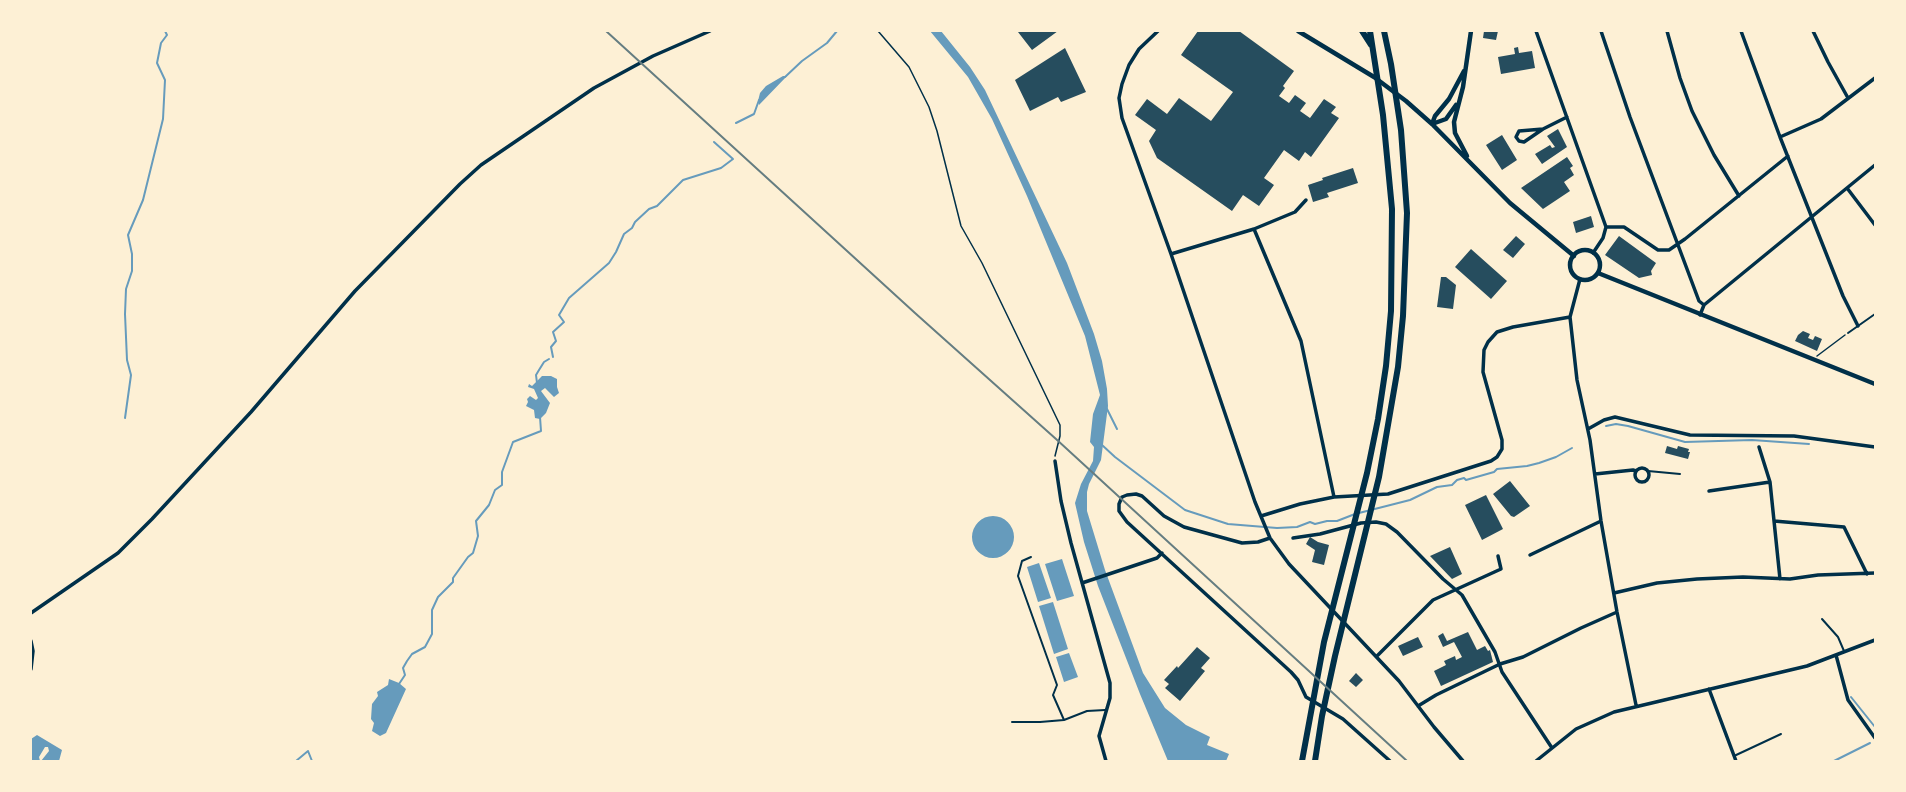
<!DOCTYPE html>
<html>
<head>
<meta charset="utf-8">
<style>
  body { margin:0 }
  #map { position:relative; width:1906px; height:792px; overflow:hidden; background:#fdf0d5; font-family:"Work Sans",sans-serif }
  canvas { display:block }
  .frame { position:absolute; inset:0; border:32px solid #fdf0d5; pointer-events:none }
</style>
</head>
<body>
<div id="map">
<canvas width="1906" height="792"></canvas>
<div class="frame"></div>
</div>
<script>
const ctx = document.querySelector('canvas').getContext('2d');
ctx.lineJoin = 'round';
function fillPath(path, color) { ctx.fillStyle = color; ctx.fill(path, 'evenodd'); }
const shape = rows => new Path2D(rows.map(r => 'M' + r).join(''));
function trace(path, color, width, dash) { ctx.strokeStyle = color; ctx.lineWidth = width; ctx.lineCap = dash ? 'butt' : 'round'; ctx.setLineDash(dash || []); ctx.stroke(path); }
const water = shape([
  [930,31,941,31,970,67,985,90,1067,263,1094,334,1102,361,1107,389,1108,406,1101,460,1089,484,1087,492,1087,511,1105,570,1143,673,1165,708,1186,725,1210,737,1207,745,1229,754,1226,761,1168,761,1140,694,1098,586,1084,542,1075,503,1081,484,1093,461,1094,447,1090,442,1093,414,1100,395,1085,336,1027,196,992,119,968,77],
  [783,76,787,76,759,105,758,101,760,93,766,86],
  [542,376,551,376,557,379,557,387,559,393,554,397,545,388,541,391,550,403,546,413,540,419,535,418,534,410,526,406,528,402,527,399,530,396,536,400,538,398,534,389,528,387,529,384,532,386],
  '972 537a21 21 0 1 1 42 0a21 21 0 1 1-42 0Z',
  [1062,559,1074,596,1057,601,1045,564],
  [1039,563,1051,598,1038,602,1027,567],
  [1053,602,1068,649,1054,654,1039,606],
  [1069,653,1078,677,1064,682,1056,657],
  [389,679,399,683,406,689,386,733,380,736,372,731,374,723,371,719,372,704,378,696,377,692,388,685],
  [37,735,62,750,59,761,41,761,49,751,48,747,45,747,39,757,40,761,31,761,31,739]
]);
const stream = shape([
  [785,77,802,61,827,43,837,31],
  [736,123,754,114,759,100],
  [553,357,551,347,556,341,553,332,564,322,559,315,569,298,609,263,616,252,624,234,632,228,635,222,649,209,657,206,683,180,721,168,733,159,714,142],
  [537,383,536,375,539,370,544,362,549,359],
  [1106,407,1117,429],
  [125,418,131,375,127,360,125,314,126,289,132,271,132,254,128,235,143,200,163,119,165,80,157,63,161,43,167,35,165,31],
  [1606,426,1616,424,1628,426,1685,442,1752,440,1809,444],
  [1102,445,1115,457,1185,510,1228,524,1277,528,1297,527,1310,522,1315,524,1327,521,1337,521,1355,514],
  [1359,513,1410,500,1437,487,1452,485,1457,480,1464,478,1466,480,1494,472,1497,469,1527,466,1539,463,1556,457,1572,448],
  [399,684,405,675,403,668,407,661,412,654,425,647,432,634,432,610,438,597,453,582,453,578,468,557,473,553,478,536,476,521,489,505,495,490,502,485,502,472,513,442,541,431,540,417],
  [1851,697,1875,727],
  [296,761,308,751,312,761],
  [1834,761,1870,743]
]);
const building = shape([
  [1020,31,1058,31,1032,50,1018,32],
  [1198,31,1239,31,1294,71,1283,86,1285,88,1279,96,1289,103,1295,95,1306,103,1300,111,1310,118,1324,99,1336,107,1331,113,1339,118,1311,157,1305,152,1299,161,1284,150,1264,178,1274,185,1259,206,1243,195,1232,211,1157,158,1149,141,1156,130,1135,115,1147,99,1167,114,1179,98,1211,121,1233,92,1181,55],
  [1484,31,1498,31,1496,40,1483,38],
  [1518,47,1519,53,1532,51,1535,68,1501,74,1498,57,1515,54,1514,48],
  [1065,48,1086,92,1061,102,1058,97,1030,111,1015,80],
  [1558,129,1567,147,1542,164,1535,154,1550,145,1552,148,1555,147,1547,136],
  [1502,135,1517,160,1502,170,1486,145],
  [1567,157,1573,166,1570,168,1574,175,1564,182,1570,191,1543,209,1521,188],
  [1353,168,1358,183,1327,193,1329,197,1313,202,1308,185,1323,180,1322,178],
  [1591,216,1594,227,1576,233,1573,222],
  [1516,236,1525,244,1513,258,1503,250],
  [1619,236,1656,263,1651,271,1652,275,1639,278,1605,255],
  [1471,249,1507,281,1491,299,1455,267],
  [1441,277,1446,277,1456,285,1453,309,1437,307],
  [1803,331,1810,334,1808,338,1813,340,1815,336,1822,339,1817,351,1795,341,1798,335],
  [1667,446,1677,449,1678,446,1689,449,1688,452,1690,452,1688,459,1665,453],
  [1510,481,1530,506,1514,517,1511,516,1493,494],
  [1486,495,1503,529,1482,540,1465,505],
  [1310,537,1318,542,1329,545,1324,565,1312,562,1315,550,1306,544],
  [1450,547,1462,574,1452,579,1430,556],
  [1468,632,1477,650,1485,646,1488,651,1490,650,1493,662,1441,686,1434,671,1446,665,1444,661,1455,656,1456,660,1462,657,1454,642,1443,647,1438,636,1443,633,1447,641],
  [1418,637,1423,647,1403,656,1398,646],
  [1197,647,1210,658,1201,668,1205,671,1180,701,1165,688,1169,684,1164,680,1177,666,1178,668],
  [1356,673,1363,680,1356,687,1349,681]
]);
const path = shape([
  [878,31,909,67,929,107,937,131,961,226,982,263,1060,425,1060,436,1055,456],
  [1817,356,1845,335]
]);
const service = shape([
  [1848,333,1875,314],
  [1648,471,1680,474],
  [1031,557,1022,561,1018,576,1057,685,1053,695,1064,720],
  [1822,619,1838,637,1844,651],
  [1012,722,1040,722,1064,720,1087,711,1105,710],
  [1734,756,1781,734]
]);
const minor = shape([
  [1158,31,1139,49,1129,65,1122,84,1119,98,1122,118,1171,254,1255,502,1270,538,1289,564,1399,681,1434,727,1463,761],
  [1536,31,1606,227,1603,238,1593,253],
  [1601,31,1630,117,1699,301,1704,305],
  [1667,31,1680,78,1692,111,1714,155,1739,196],
  [1741,31,1780,137,1843,296,1858,326],
  [1813,31,1828,62,1848,98],
  [1543,129,1524,142,1519,141,1516,137,1519,131,1543,129,1567,117],
  [1780,137,1821,119,1875,78],
  [1847,188,1875,225],
  [1606,227,1624,227,1658,250,1669,250,1685,239,1788,156],
  [1254,229,1301,341,1334,497],
  [1171,254,1254,229,1295,212,1306,200],
  [1580,279,1570,317,1577,380,1590,440,1601,521,1617,612,1636,705],
  [1700,315,1704,305,1875,165],
  [1588,429,1604,420,1615,417,1690,435,1794,436,1875,447],
  [1759,447,1770,482,1780,579],
  [1055,461,1061,501,1071,543,1110,683,1110,698,1099,736,1106,761],
  '1635 475a7 7 0 1 1 14 0a7 7 0 1 1-14 0Z',
  [1595,474,1633,470,1636,471],
  [1709,491,1770,482],
  [1261,516,1300,504,1334,497,1388,494,1491,461,1497,457,1502,449,1502,440,1483,372,1484,350,1488,342,1497,332,1513,327,1570,317],
  [1774,521,1844,527,1867,574],
  [1270,538,1258,542,1242,543,1184,527,1164,516,1142,496,1136,494,1127,495,1122,497,1119,504,1119,511,1127,522,1291,672,1298,680,1306,697,1343,719,1390,761],
  [1293,538,1320,534,1361,523,1376,522,1386,524,1397,532,1443,579,1462,595,1495,652,1502,672,1552,748],
  [1530,555,1601,521],
  [1082,583,1157,558,1162,553],
  [1614,593,1657,583,1697,579,1743,577,1790,579,1818,575,1875,573],
  [31,613,118,553,152,519,251,412,355,291,460,184,481,165,594,88,653,56,710,31],
  [31,641,33,651,31,669],
  [1836,655,1848,700,1875,738],
  [1377,656,1433,600,1501,569,1498,556],
  [1709,689,1736,761],
  [1418,706,1436,695,1500,664,1523,657,1581,628,1617,612],
  [1536,761,1576,729,1614,712,1807,666,1875,640]
]);
const tertiary = shape([
  [1298,31,1374,77,1406,101,1432,124,1510,203,1574,256],
  [1432,124,1435,116,1449,99,1464,71],
  [1432,124,1446,119,1456,105],
  [1467,156,1455,133,1454,122,1463,87,1471,31],
  '1570 265a15 15 0 1 1 30 0a15 15 0 1 1-30 0Z',
  [1598,273,1875,384]
]);
const trunk = shape([
  [1362,31,1371,45],
  [1302,761,1324,642,1367,473,1378,419,1386,366,1391,311,1392,209,1383,115,1370,31],
  [1315,761,1322,716,1335,656,1379,477,1398,367,1403,316,1407,213,1401,130,1391,64,1384,31]
]);
const rail = shape([
  [606,31,915,313,1056,439,1407,761]
]);
fillPath(water, '#669bbc');
trace(stream, '#669bbc', 2);
fillPath(building, '#264d5e');
trace(path, '#003049', 1.5);
trace(service, '#003049', 2);
trace(minor, '#003049', 3.5);
trace(tertiary, '#003049', 4.5);
trace(trunk, '#003049', 6);
trace(rail, '#657d81', 2);
</script>
</body>
</html>
